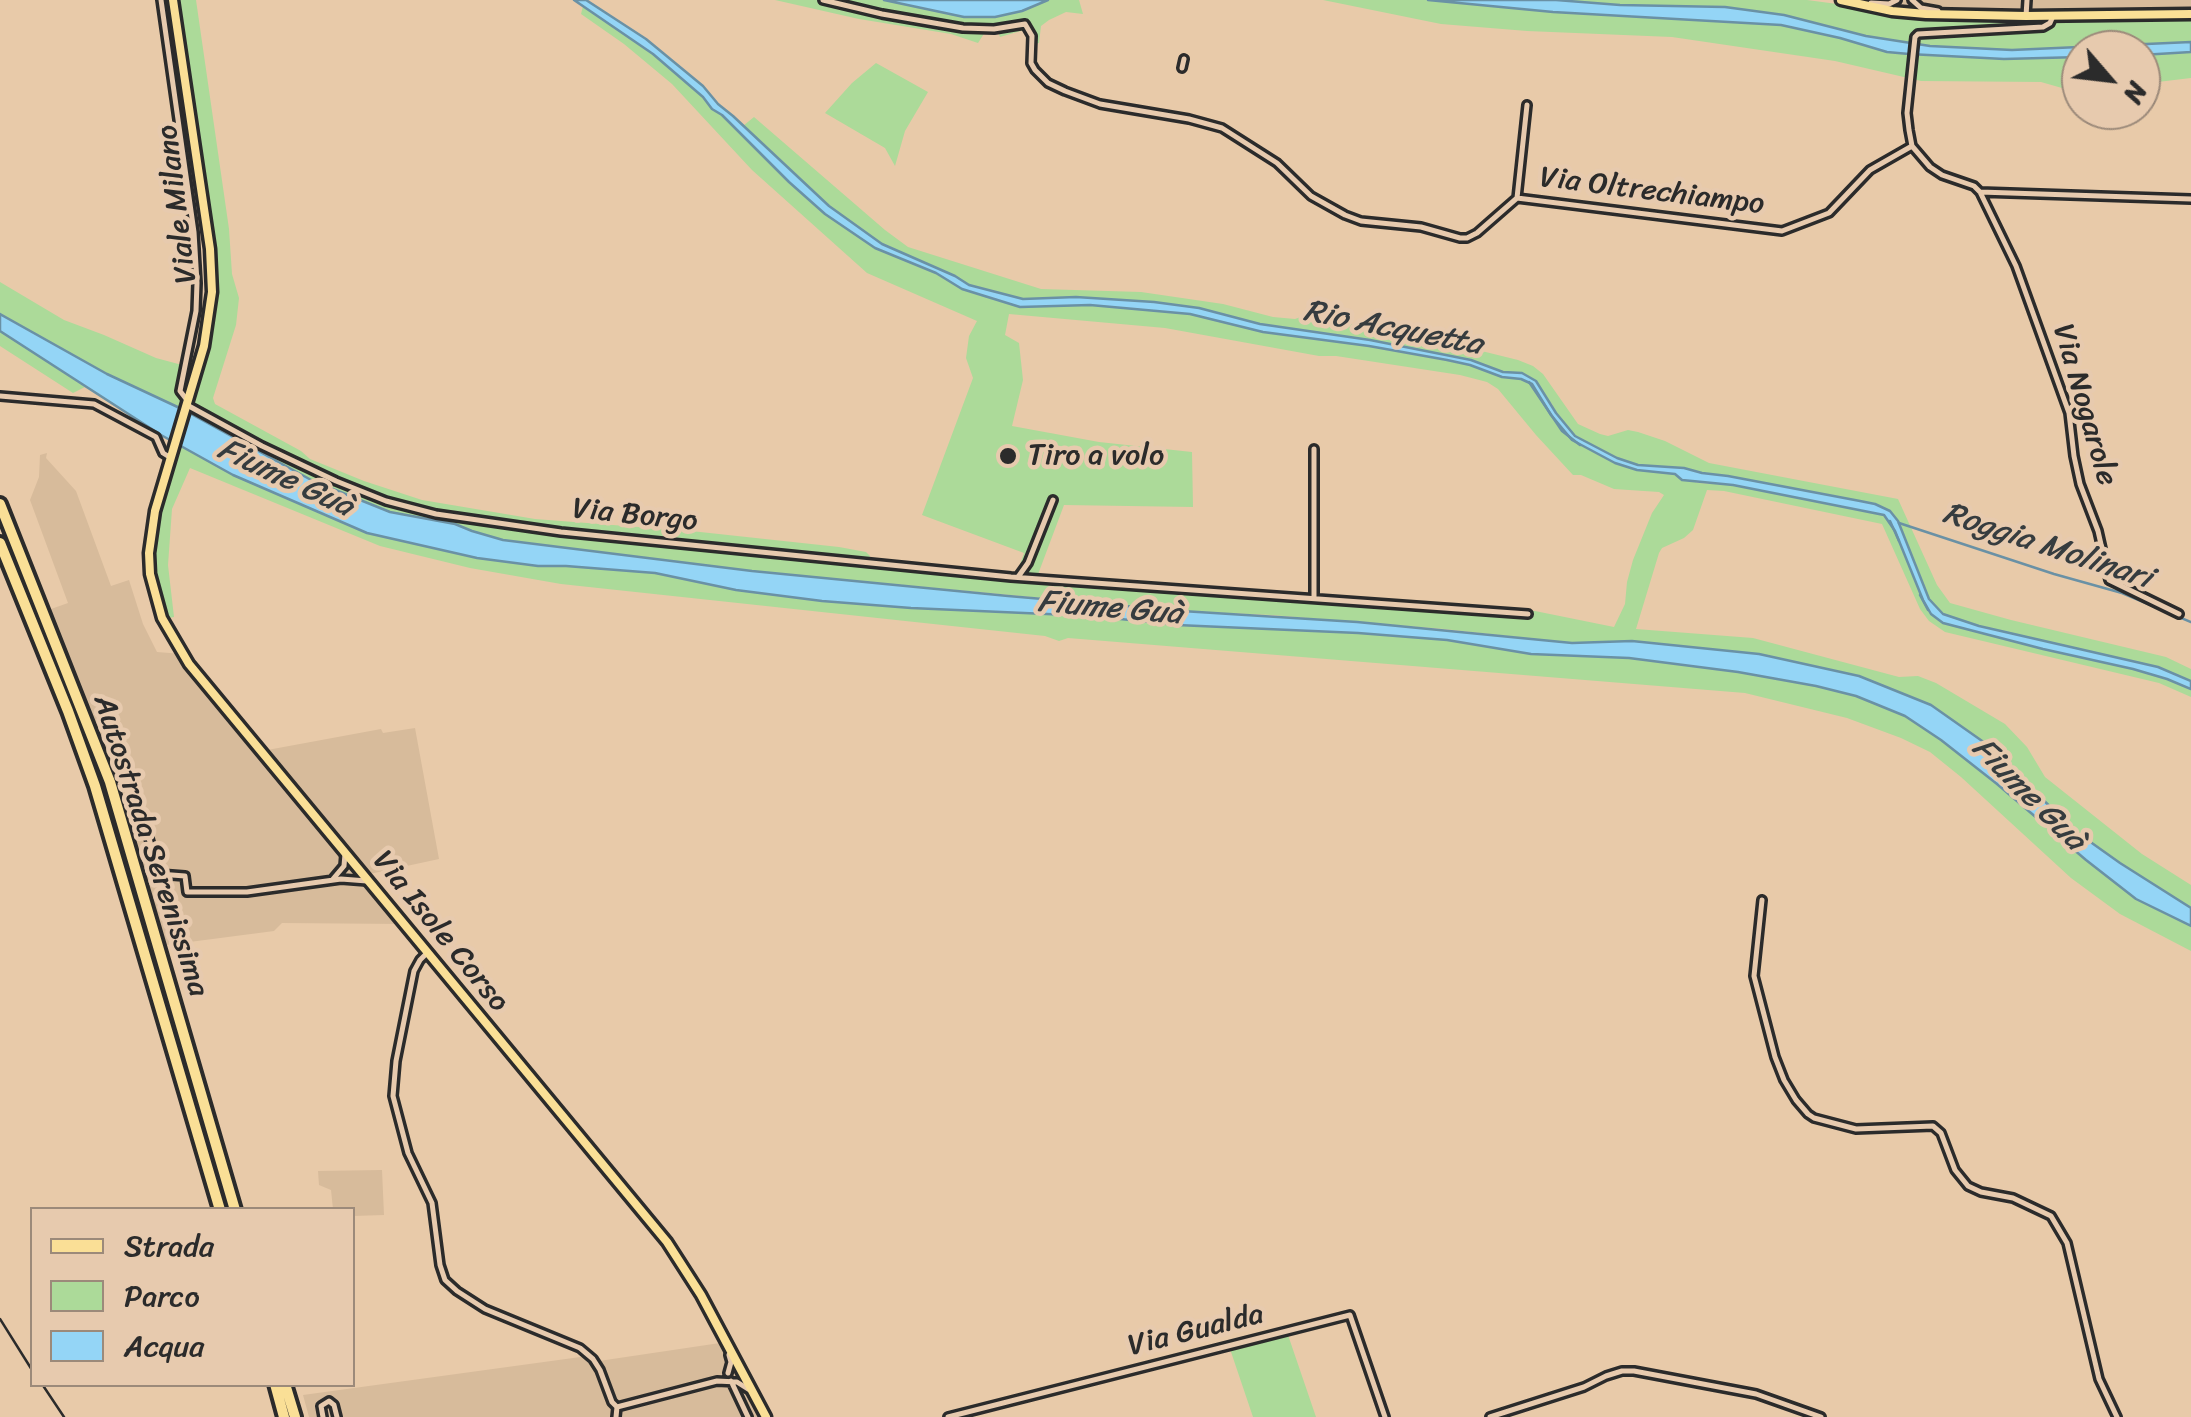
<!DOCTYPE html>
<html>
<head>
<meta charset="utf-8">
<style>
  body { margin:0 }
  #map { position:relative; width:2191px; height:1417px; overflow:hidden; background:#e8caa9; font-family:Sriracha,sans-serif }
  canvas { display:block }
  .legend { position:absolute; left:30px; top:1207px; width:325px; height:180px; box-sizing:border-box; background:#e7caae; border:2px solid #9c8a7a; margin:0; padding:12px 18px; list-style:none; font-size:30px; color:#2b2b2b }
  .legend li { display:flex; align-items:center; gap:20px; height:50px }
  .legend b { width:50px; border:2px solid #9c8a7a }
  .north { position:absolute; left:2061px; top:30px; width:100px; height:100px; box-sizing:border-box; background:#e7caae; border:2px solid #9c8a7a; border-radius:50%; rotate:118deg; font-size:28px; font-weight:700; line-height:40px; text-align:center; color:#2b2b2b }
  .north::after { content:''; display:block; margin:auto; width:35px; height:45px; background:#2b2b2b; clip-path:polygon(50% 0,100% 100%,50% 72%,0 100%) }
</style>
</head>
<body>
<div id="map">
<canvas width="2191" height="1417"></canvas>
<ul class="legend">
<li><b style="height:12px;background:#fadf96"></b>Strada</li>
<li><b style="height:28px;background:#acda99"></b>Parco</li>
<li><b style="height:28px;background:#94d5f6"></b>Acqua</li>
</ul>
<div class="north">N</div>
</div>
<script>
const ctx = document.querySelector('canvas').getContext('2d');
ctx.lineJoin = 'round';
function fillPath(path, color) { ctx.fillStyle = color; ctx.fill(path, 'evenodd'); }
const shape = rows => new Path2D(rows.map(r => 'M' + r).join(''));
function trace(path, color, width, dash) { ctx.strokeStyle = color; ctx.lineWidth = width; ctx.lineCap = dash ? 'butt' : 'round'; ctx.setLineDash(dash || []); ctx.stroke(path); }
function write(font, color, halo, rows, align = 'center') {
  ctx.font = font + ' Sriracha,sans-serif'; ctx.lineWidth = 9; ctx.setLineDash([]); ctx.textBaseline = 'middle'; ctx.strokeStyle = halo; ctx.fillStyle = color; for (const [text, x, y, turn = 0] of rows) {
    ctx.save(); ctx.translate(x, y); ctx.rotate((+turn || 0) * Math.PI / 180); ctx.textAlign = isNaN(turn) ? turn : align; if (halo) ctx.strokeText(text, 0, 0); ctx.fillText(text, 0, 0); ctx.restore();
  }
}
const built = shape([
  [1842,0,2191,0,2191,13,1919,15],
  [47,453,46,458,76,491,111,586,129,580,143,624,157,652,182,654,262,751,381,729,383,733,415,728,439,859,365,875,404,924,282,923,274,931,151,947,114,817,37,614,68,603,30,500,39,477,40,455],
  [382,1170,384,1215,353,1216,352,1210,333,1209,331,1190,319,1185,318,1171],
  [720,1343,760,1417,309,1417,303,1395,595,1355,599,1361]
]);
const green = shape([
  [173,0,196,0,229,229,232,274,239,298,236,325,213,398,215,404,301,451,310,459,364,481,422,500,535,519,691,531,839,547,866,552,870,556,868,563,1016,576,1024,553,922,515,973,378,966,358,969,336,977,321,867,273,752,170,672,84,624,44,581,14,583,6,643,45,694,88,712,109,722,115,789,182,825,214,875,248,936,273,967,291,1027,307,1063,304,1090,305,1190,314,1470,365,1502,377,1521,379,1529,382,1563,431,1578,444,1615,463,1637,470,1676,474,1698,483,1733,485,1884,515,1895,531,1923,600,1936,619,1943,623,2146,672,2191,689,2191,697,2159,683,1945,632,1929,621,1920,609,1882,524,1724,491,1707,490,1693,530,1684,538,1662,548,1659,553,1636,629,1753,638,1899,677,1918,676,1936,683,2005,724,2027,747,2045,777,2142,854,2191,885,2191,908,2120,863,2075,831,1985,743,1759,654,1632,641,1572,643,1444,629,1271,615,1182,611,752,571,503,540,472,531,455,524,390,512,313,481,107,374,0,314,0,282,64,320,104,335,156,358,197,369,212,276],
  [1009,314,1165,328,1319,356,1336,356,1460,375,1487,382,1498,389,1536,435,1573,475,1581,475,1614,489,1659,492,1664,495,1652,513,1633,560,1627,582,1625,604,1614,627,1535,611,1037,577,1064,505,1193,507,1192,452,1099,442,1012,426,1023,380,1019,343,1005,335],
  [775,0,884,0,964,17,1022,11,1048,0,1079,0,1083,14,1066,12,1049,20,1041,26,1039,43,1032,44,1032,37,1024,30,1000,37,997,28,987,29,978,43,951,34,859,19],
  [1323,0,1428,0,1553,12,1781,25,1840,38,1887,52,1909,54,2004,59,2081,57,2081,89,2069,90,2041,82,1921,81,1835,61,1672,37,1527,31,1441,24],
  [1556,0,1807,0,1920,15,2191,13,2191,42,2012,50,1930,46,1866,36,1783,15,1725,7,1620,5],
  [2191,52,2191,78,2141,84,2141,55],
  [876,63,928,92,905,131,895,166,885,148,825,113,852,83],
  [754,117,885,230,908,247,1041,289,1141,292,1223,304,1273,317,1295,319,1326,308,1331,310,1335,317,1361,328,1429,338,1518,360,1533,366,1543,374,1578,424,1600,434,1608,436,1628,430,1638,432,1665,441,1709,463,1898,499,1937,585,1950,603,2011,620,2166,657,2191,669,2191,681,2158,667,1979,626,1943,614,1929,599,1898,521,1890,511,1875,504,1860,501,1728,476,1702,473,1684,468,1638,465,1617,458,1575,436,1556,413,1552,404,1522,373,1503,372,1471,360,1370,340,1260,324,1199,308,1154,302,1076,297,1023,299,969,285,955,276,882,244,829,206,743,126],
  [0,331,85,387,73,393,0,346],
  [175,442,248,482,367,533,477,558,538,566,566,566,655,573,736,590,822,601,911,608,1092,616,1177,625,1358,633,1447,640,1531,654,1629,658,1738,672,1816,686,1856,696,1905,716,1941,740,1997,784,2086,860,2136,899,2191,926,2191,951,2120,914,2071,878,1961,777,1930,752,1901,738,1847,718,1745,693,1068,638,1059,641,1045,636,561,584,470,568,380,546,190,468,172,509,168,565,174,617,163,619,150,572,150,535],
  [1288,1335,1316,1417,1253,1417,1230,1349]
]);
const water = shape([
  [574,0,586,0,646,39,703,86,718,104,733,116,829,206,882,244,955,276,969,285,1023,299,1076,297,1154,302,1199,308,1260,324,1370,340,1471,360,1503,372,1522,373,1536,381,1556,413,1575,436,1617,458,1638,465,1684,468,1702,473,1728,476,1860,501,1875,504,1890,511,1898,521,1929,599,1943,614,1979,626,2158,667,2191,681,2191,689,2167,679,2133,669,2043,649,1943,623,1931,614,1923,600,1895,531,1884,515,1733,485,1682,480,1675,474,1637,470,1615,463,1572,440,1551,415,1532,384,1521,379,1502,377,1470,365,1447,360,1369,346,1263,332,1190,314,1090,305,1020,307,962,289,936,273,875,248,825,214,789,182,722,115,712,109,703,97,653,54,574,0],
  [884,0,1048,0,1022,11,995,17,964,17,884,0],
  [1428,0,1556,0,1620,5,1725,7,1784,15,1866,36,1930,46,2012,50,2191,42,2191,52,2141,55,2141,50,2081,50,2081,57,2004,59,1909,54,1887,52,1840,38,1781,25,1553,12,1428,0],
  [0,314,107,374,184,410,313,481,390,512,455,524,472,531,503,540,752,571,1008,596,1182,611,1357,622,1572,643,1632,641,1759,654,1859,676,1931,705,1985,743,2075,831,2120,863,2191,908,2191,926,2136,899,2086,860,1997,784,1941,740,1905,716,1856,696,1816,686,1738,672,1629,658,1531,654,1447,640,1358,633,1177,625,1092,616,911,608,822,601,736,590,655,573,566,566,538,566,477,558,367,533,233,475,161,435,0,331,0,314]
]);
const stream = shape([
  [1529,382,1562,431,1580,445],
  [1890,521,1899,541],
  [1899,523,2054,574,2122,593,2191,622],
  [1920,595,1928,610]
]);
const minor = shape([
  [161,0,194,232,197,283,196,311,180,391,187,400],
  [823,0,882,14,963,28,994,29,1025,24,1032,36,1031,63,1035,70,1048,83,1065,91,1100,104,1189,119,1222,128,1277,163,1311,196,1345,215,1361,221,1421,227,1460,238,1467,238,1477,233,1517,198,1782,231,1829,213,1870,170,1912,146],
  [1912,0,1921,8,1938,11],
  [1871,3,1889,4,1897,0],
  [2026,16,2027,0],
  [2053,16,2050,23,2043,27,1918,34,1915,37,1907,113,1909,130,1912,146,1930,167,1942,175,1974,186,1980,192,2016,266,2069,413,2074,456,2080,484,2098,531,2109,580,2179,614],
  [1182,68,1184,59],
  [1980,192,2191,199],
  [1517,198,1527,105],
  [0,396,94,404,156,437,163,453,171,458],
  [187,405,262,446,336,481,386,501,436,514,561,532,1011,577,1528,614],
  [1018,577,1028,563,1053,500],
  [1314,598,1314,449],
  [143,817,159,874,185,876,187,892,247,892,341,879,367,881],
  [333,879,344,866,345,854],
  [1762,900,1754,976,1775,1057,1784,1080,1796,1100,1808,1114,1814,1118,1856,1129,1933,1126,1941,1133,1955,1170,1968,1186,1981,1192,2013,1198,2051,1216,2067,1243,2099,1379,2117,1417],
  [427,953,420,960,414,971,396,1061,393,1096,408,1153,432,1203,440,1265,445,1280,457,1291,485,1309,580,1348,593,1359,600,1370,612,1402,617,1407,616,1417],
  [728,1373,731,1362,729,1355],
  [731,1381,748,1417],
  [617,1407,717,1381,737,1382,748,1389],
  [323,1417,321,1406,329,1401,334,1405,337,1417],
  [948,1417,1350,1315,1385,1417],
  [1490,1417,1584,1387,1606,1376,1622,1371,1634,1371,1756,1394,1821,1417]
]);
const major = shape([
  [173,0,210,249,212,292,204,346,155,511,149,553,150,574,162,618,189,664,667,1242,701,1295,766,1417],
  [1841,0,1892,11,1926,14,2026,16,2191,14]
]);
const highway = shape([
  [0,504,110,782,235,1210],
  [0,543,68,711,95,786,220,1210],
  [275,1384,284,1417],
  [285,1384,295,1417]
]);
const rail = shape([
  [0,1319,32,1370],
  [42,1384,64,1417]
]);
const markers = [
  [1008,456,10,"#2b2b2b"]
];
const streetNames = [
  ["Via Oltrechiampo",1652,192,7],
  ["Viale Milano",178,204,-97],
  ["Via Nogarole",2084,405,74],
  ["Via Borgo",635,516,6],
  ["Autostrada Serenissima",150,846,72],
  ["Via Isole Corso",440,932,51],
  ["Via Gualda",1196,1331,-14]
];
const poiNames = [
  ["Tiro a volo",1028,456]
];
const waterNames = [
  ["Rio Acquetta",1393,329,11],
  ["Fiume Guà",285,479,25],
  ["Roggia Molinari",2047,547,18],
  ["Fiume Guà",1110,609,5],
  ["Fiume Guà",2028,795,45]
];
fillPath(built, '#d7bb9b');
fillPath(green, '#acda99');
fillPath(water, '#94d5f6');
trace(water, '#6a91a5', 2.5);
trace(stream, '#6a91a5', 2.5);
trace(minor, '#2b2b2b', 12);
trace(major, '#2b2b2b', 15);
trace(highway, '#2b2b2b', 18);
trace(minor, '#e7caae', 5);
trace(major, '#fadf96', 8);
trace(highway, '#fadf96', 10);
trace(rail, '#2b2b2b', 2.5);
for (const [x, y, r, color] of markers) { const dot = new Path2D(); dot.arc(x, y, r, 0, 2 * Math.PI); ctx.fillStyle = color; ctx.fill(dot); trace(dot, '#e7caae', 4); }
write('30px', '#2b2b2b', '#e7caae', streetNames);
write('30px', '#2b2b2b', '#e7caae', poiNames, 'left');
write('italic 32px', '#363c3f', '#e7caae', waterNames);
</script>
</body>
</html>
